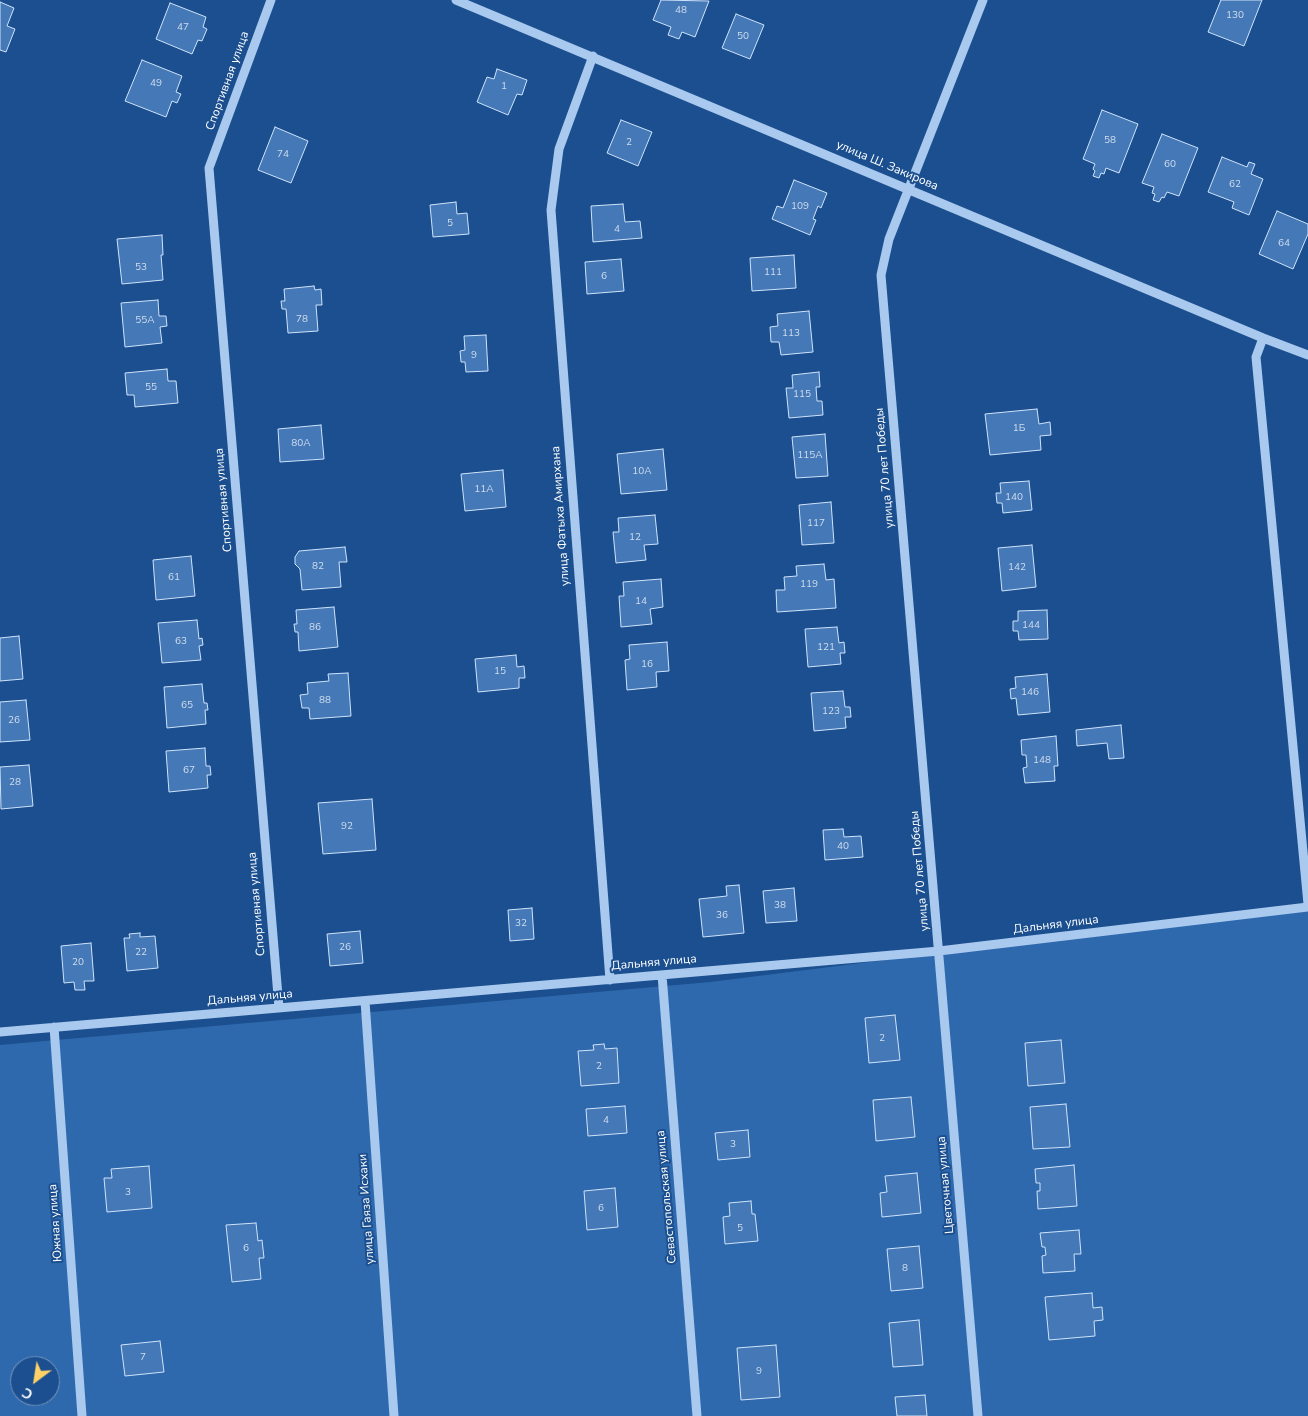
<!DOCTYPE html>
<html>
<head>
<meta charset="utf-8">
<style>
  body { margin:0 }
  #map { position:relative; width:1308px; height:1416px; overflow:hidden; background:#1b4f8f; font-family:"Nunito Sans",sans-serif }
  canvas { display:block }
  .north { position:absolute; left:10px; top:1356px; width:50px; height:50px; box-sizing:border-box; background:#1b4f8f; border:1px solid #7695bc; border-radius:50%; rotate:211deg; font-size:14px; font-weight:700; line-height:20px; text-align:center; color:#fff }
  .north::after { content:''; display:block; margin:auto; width:18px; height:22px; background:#ffd166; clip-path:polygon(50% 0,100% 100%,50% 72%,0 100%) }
</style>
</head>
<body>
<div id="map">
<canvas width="1308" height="1416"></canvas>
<div class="north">С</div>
</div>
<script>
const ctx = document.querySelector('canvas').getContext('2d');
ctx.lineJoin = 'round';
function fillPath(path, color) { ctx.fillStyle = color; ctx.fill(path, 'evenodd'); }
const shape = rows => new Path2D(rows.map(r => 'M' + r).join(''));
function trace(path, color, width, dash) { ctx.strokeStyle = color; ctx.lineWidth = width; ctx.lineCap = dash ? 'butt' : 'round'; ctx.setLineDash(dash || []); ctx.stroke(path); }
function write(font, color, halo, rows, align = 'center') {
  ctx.font = font + ' "Nunito Sans",sans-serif'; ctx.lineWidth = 4; ctx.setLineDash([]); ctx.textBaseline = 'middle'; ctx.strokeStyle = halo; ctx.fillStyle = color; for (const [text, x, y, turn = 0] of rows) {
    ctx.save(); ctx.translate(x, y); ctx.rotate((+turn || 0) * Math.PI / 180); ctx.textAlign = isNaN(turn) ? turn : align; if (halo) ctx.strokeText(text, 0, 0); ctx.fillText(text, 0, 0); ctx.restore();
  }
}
const green = shape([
  [1308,907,1308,1416,0,1416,0,1045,710,982],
  [20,1366,50,1366,50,1396,20,1396]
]);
const building = shape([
  [661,0,709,1,695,37,682,32,679,39,668,35,671,27,653,20,661,0],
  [1221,0,1262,0,1244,46,1208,32,1221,0],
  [0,2,14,8,7,26,15,29,6,52,0,50,0,2],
  [170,3,206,17,203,27,207,29,202,41,198,40,192,54,156,39,170,3],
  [736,14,764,25,750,59,722,48,736,14],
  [142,60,182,76,176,92,181,94,177,103,172,101,166,117,125,101,142,60],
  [497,69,527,80,522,95,517,94,508,115,477,102,487,77,494,79,497,69],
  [1102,110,1138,124,1119,173,1106,168,1104,174,1101,173,1099,178,1093,176,1095,171,1093,169,1095,164,1083,159,1102,110],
  [621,120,652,132,638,166,607,153,621,120],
  [275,127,308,141,291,183,258,170,275,127],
  [1162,134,1198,148,1179,196,1167,192,1164,198,1162,197,1159,202,1153,200,1155,194,1152,193,1154,187,1142,183,1162,134],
  [1222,157,1247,167,1249,162,1255,164,1251,174,1263,179,1249,215,1232,208,1234,202,1208,192,1222,157],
  [794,180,827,193,821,208,818,206,813,219,816,220,810,235,772,219,777,206,783,208,794,180],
  [456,202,457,214,467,213,469,234,433,237,430,205,456,202],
  [623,204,625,222,640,221,642,238,593,242,591,206,623,204],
  [1277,211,1308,224,1308,234,1293,269,1259,254,1277,211],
  [162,235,163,255,161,255,163,280,122,284,117,239,162,235],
  [794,255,796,288,752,291,750,258,794,255],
  [621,259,624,291,587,294,585,262,621,259],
  [314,286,315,290,321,289,322,305,316,305,318,331,288,333,286,309,282,309,281,301,285,301,284,289,314,286],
  [158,300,159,316,166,316,167,326,160,327,162,343,125,347,121,303,158,300],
  [809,311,813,352,781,355,779,342,771,342,770,327,778,326,777,314,809,311],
  [486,335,488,371,466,372,465,362,461,362,460,351,465,350,464,336,486,335],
  [167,369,168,381,176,381,178,403,135,407,134,395,127,395,125,373,167,369],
  [819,372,820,387,816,387,817,401,822,401,823,415,789,418,786,388,793,388,792,375,819,372],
  [1037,409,1039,424,1050,422,1051,435,1040,436,1041,450,990,455,985,414,1037,409],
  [321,425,324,459,280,462,278,429,321,425],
  [825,434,828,476,796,478,792,437,825,434],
  [663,449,667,490,621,494,617,454,663,449],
  [503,470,506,507,465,511,461,474,503,470],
  [1029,481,1032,510,1003,513,1002,503,997,503,996,493,1001,493,1000,483,1029,481],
  [831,502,834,543,802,545,799,505,831,502],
  [655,515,658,544,644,545,646,560,616,563,613,532,619,532,618,518,655,515],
  [1032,545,1036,587,1002,591,998,548,1032,545],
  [345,547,347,562,339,562,341,587,302,590,300,569,295,564,295,557,299,551,345,547],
  [191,556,195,596,156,600,153,560,191,556],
  [824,564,826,580,834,579,836,608,777,612,776,590,785,590,784,577,797,576,796,566,824,564],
  [661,579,663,607,650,609,652,624,621,627,619,596,624,596,623,582,661,579],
  [334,607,338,647,299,651,298,632,295,632,294,624,297,624,296,610,334,607],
  [1047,610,1048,639,1019,640,1018,631,1013,631,1013,621,1018,621,1018,611,1047,610],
  [197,620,199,639,202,638,203,645,199,646,201,660,162,663,158,623,197,620],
  [837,627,839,643,844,642,845,653,840,653,841,664,808,667,805,629,837,627],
  [19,636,23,679,0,681,0,638,19,636],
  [667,642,669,671,656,672,657,687,627,690,625,660,630,659,629,645,667,642],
  [516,655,517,667,524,666,525,678,519,678,519,688,478,692,475,659,516,655],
  [348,673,351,716,310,719,309,708,302,708,300,695,308,694,307,683,329,681,328,674,348,673],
  [1047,674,1050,712,1018,715,1016,698,1011,699,1010,689,1016,688,1015,677,1047,674],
  [202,684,204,703,207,703,208,710,205,710,206,724,167,728,164,687,202,684],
  [843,691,845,707,850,707,851,717,845,717,846,728,814,731,811,693,843,691],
  [26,700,30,740,0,742,0,702,26,700],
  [1121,725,1124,758,1109,759,1107,743,1077,746,1076,730,1121,725],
  [1056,736,1058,766,1054,766,1055,781,1025,783,1023,768,1027,767,1026,755,1022,755,1021,740,1056,736],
  [205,748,206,766,210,766,211,775,207,775,208,788,169,792,166,751,205,748],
  [29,765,33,806,1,809,0,767,29,765],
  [372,799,376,850,323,854,318,803,372,799],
  [843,829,844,837,861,836,863,857,825,860,823,830,843,829],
  [739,885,744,933,703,937,699,899,727,896,726,886,739,885],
  [794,888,797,921,766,923,763,891,794,888],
  [532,908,534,939,510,941,508,910,532,908],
  [360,931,363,963,330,966,327,934,360,931],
  [140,933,140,937,155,936,158,968,127,971,124,938,130,938,129,934,140,933],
  [91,943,94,981,84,981,85,990,75,990,74,982,64,983,61,946,91,943],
  [895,1015,900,1060,869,1063,865,1018,895,1015],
  [1061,1040,1065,1083,1028,1086,1025,1043,1061,1040],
  [604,1044,605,1049,617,1048,619,1083,581,1086,578,1051,594,1050,593,1045,604,1044],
  [911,1097,915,1137,876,1141,873,1100,911,1097],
  [1066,1104,1070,1147,1033,1149,1030,1107,1066,1104],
  [625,1106,627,1133,588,1136,586,1109,625,1106],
  [748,1130,750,1157,718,1160,715,1133,748,1130],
  [1074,1165,1077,1206,1038,1209,1037,1191,1040,1191,1040,1183,1036,1183,1035,1169,1074,1165],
  [149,1166,152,1208,107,1212,104,1178,112,1178,111,1169,149,1166],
  [917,1173,921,1213,882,1217,880,1193,887,1192,885,1176,917,1173],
  [615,1188,618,1227,587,1230,584,1191,615,1188],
  [751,1201,752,1214,755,1214,758,1241,725,1244,723,1217,730,1216,729,1203,751,1201],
  [256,1223,258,1241,262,1240,264,1258,259,1258,261,1279,232,1282,226,1225,256,1223],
  [1079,1230,1081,1254,1074,1254,1075,1271,1043,1273,1042,1256,1046,1255,1045,1247,1042,1247,1040,1233,1079,1230],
  [919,1246,923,1288,891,1291,887,1249,919,1246],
  [1092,1293,1093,1308,1102,1307,1103,1320,1094,1321,1095,1336,1049,1340,1045,1297,1092,1293],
  [919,1320,923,1365,893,1367,889,1323,919,1320],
  [160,1341,164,1372,125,1376,121,1345,160,1341],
  [776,1345,780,1397,741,1400,737,1348,776,1345],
  [925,1395,927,1416,897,1416,895,1397,925,1395]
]);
const minor = shape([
  [271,0,209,168,279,1008],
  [456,0,1263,338,1308,355],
  [593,56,559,149,551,210,610,980],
  [1263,338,1256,357,1308,904],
  [662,975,697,1416],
  [365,1001,394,1416],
  [54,1027,82,1416],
  [0,1032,939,951,1308,907],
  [978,1416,881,275,889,239,983,0]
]);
const numberNames = [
  ["48",681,11],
  ["130",1235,16],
  ["47",183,28],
  ["50",743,37],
  ["49",156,84],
  ["1",504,87],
  ["58",1110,141],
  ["2",629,143],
  ["74",283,155],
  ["60",1170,165],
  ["62",1235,185],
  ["109",800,207],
  ["5",450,224],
  ["4",617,230],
  ["64",1284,244],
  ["53",141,268],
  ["111",773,273],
  ["6",604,277],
  ["78",302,320],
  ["55А",145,321],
  ["113",791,334],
  ["9",474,356],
  ["55",151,388],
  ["115",802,395],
  ["1Б",1019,429],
  ["80А",301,444],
  ["115А",810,456],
  ["10А",642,472],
  ["11А",484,490],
  ["140",1014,498],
  ["117",816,524],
  ["12",635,538],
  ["82",318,567],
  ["142",1017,568],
  ["61",174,578],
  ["119",809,585],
  ["14",641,602],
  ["144",1031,626],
  ["86",315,628],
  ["63",181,642],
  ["121",826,648],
  ["16",647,665],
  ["15",500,672],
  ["146",1030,693],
  ["88",325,701],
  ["65",187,706],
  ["123",831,712],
  ["26",14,721],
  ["148",1042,761],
  ["67",189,771],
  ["28",15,783],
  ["92",347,827],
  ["40",843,847],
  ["38",780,906],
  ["36",722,916],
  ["32",521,924],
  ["26",345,948],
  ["22",141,953],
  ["20",78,963],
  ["2",882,1039],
  ["2",599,1067],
  ["4",606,1121],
  ["3",733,1145],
  ["3",128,1193],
  ["6",601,1209],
  ["5",740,1229],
  ["6",246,1249],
  ["8",905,1269],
  ["7",143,1358],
  ["9",759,1372]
];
const streetNames = [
  ["Спортивная улица",228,81,-70],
  ["улица Ш. Закирова",887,166,23],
  ["улица 70 лет Победы",885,468,-95],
  ["Спортивная улица",224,500,-95],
  ["улица Фатыха Амирхана",561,516,-94],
  ["улица 70 лет Победы",920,871,-95],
  ["Спортивная улица",257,904,-95],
  ["Дальняя улица",1056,925,-7],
  ["Дальняя улица",654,963,-5],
  ["Дальняя улица",250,998,-5],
  ["Цветочная улица",946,1185,-95],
  ["Севастопольская улица",667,1197,-95],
  ["улица Гаяза Исхаки",367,1209,-94],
  ["Южная улица",56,1223,-94]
];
fillPath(green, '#2e69ad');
fillPath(building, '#4478b7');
trace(building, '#cfe3fa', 1);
trace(minor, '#a9c9ee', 9);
write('10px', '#d0dded', null, numberNames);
write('12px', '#fff', '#1b4f8f', streetNames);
</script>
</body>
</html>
